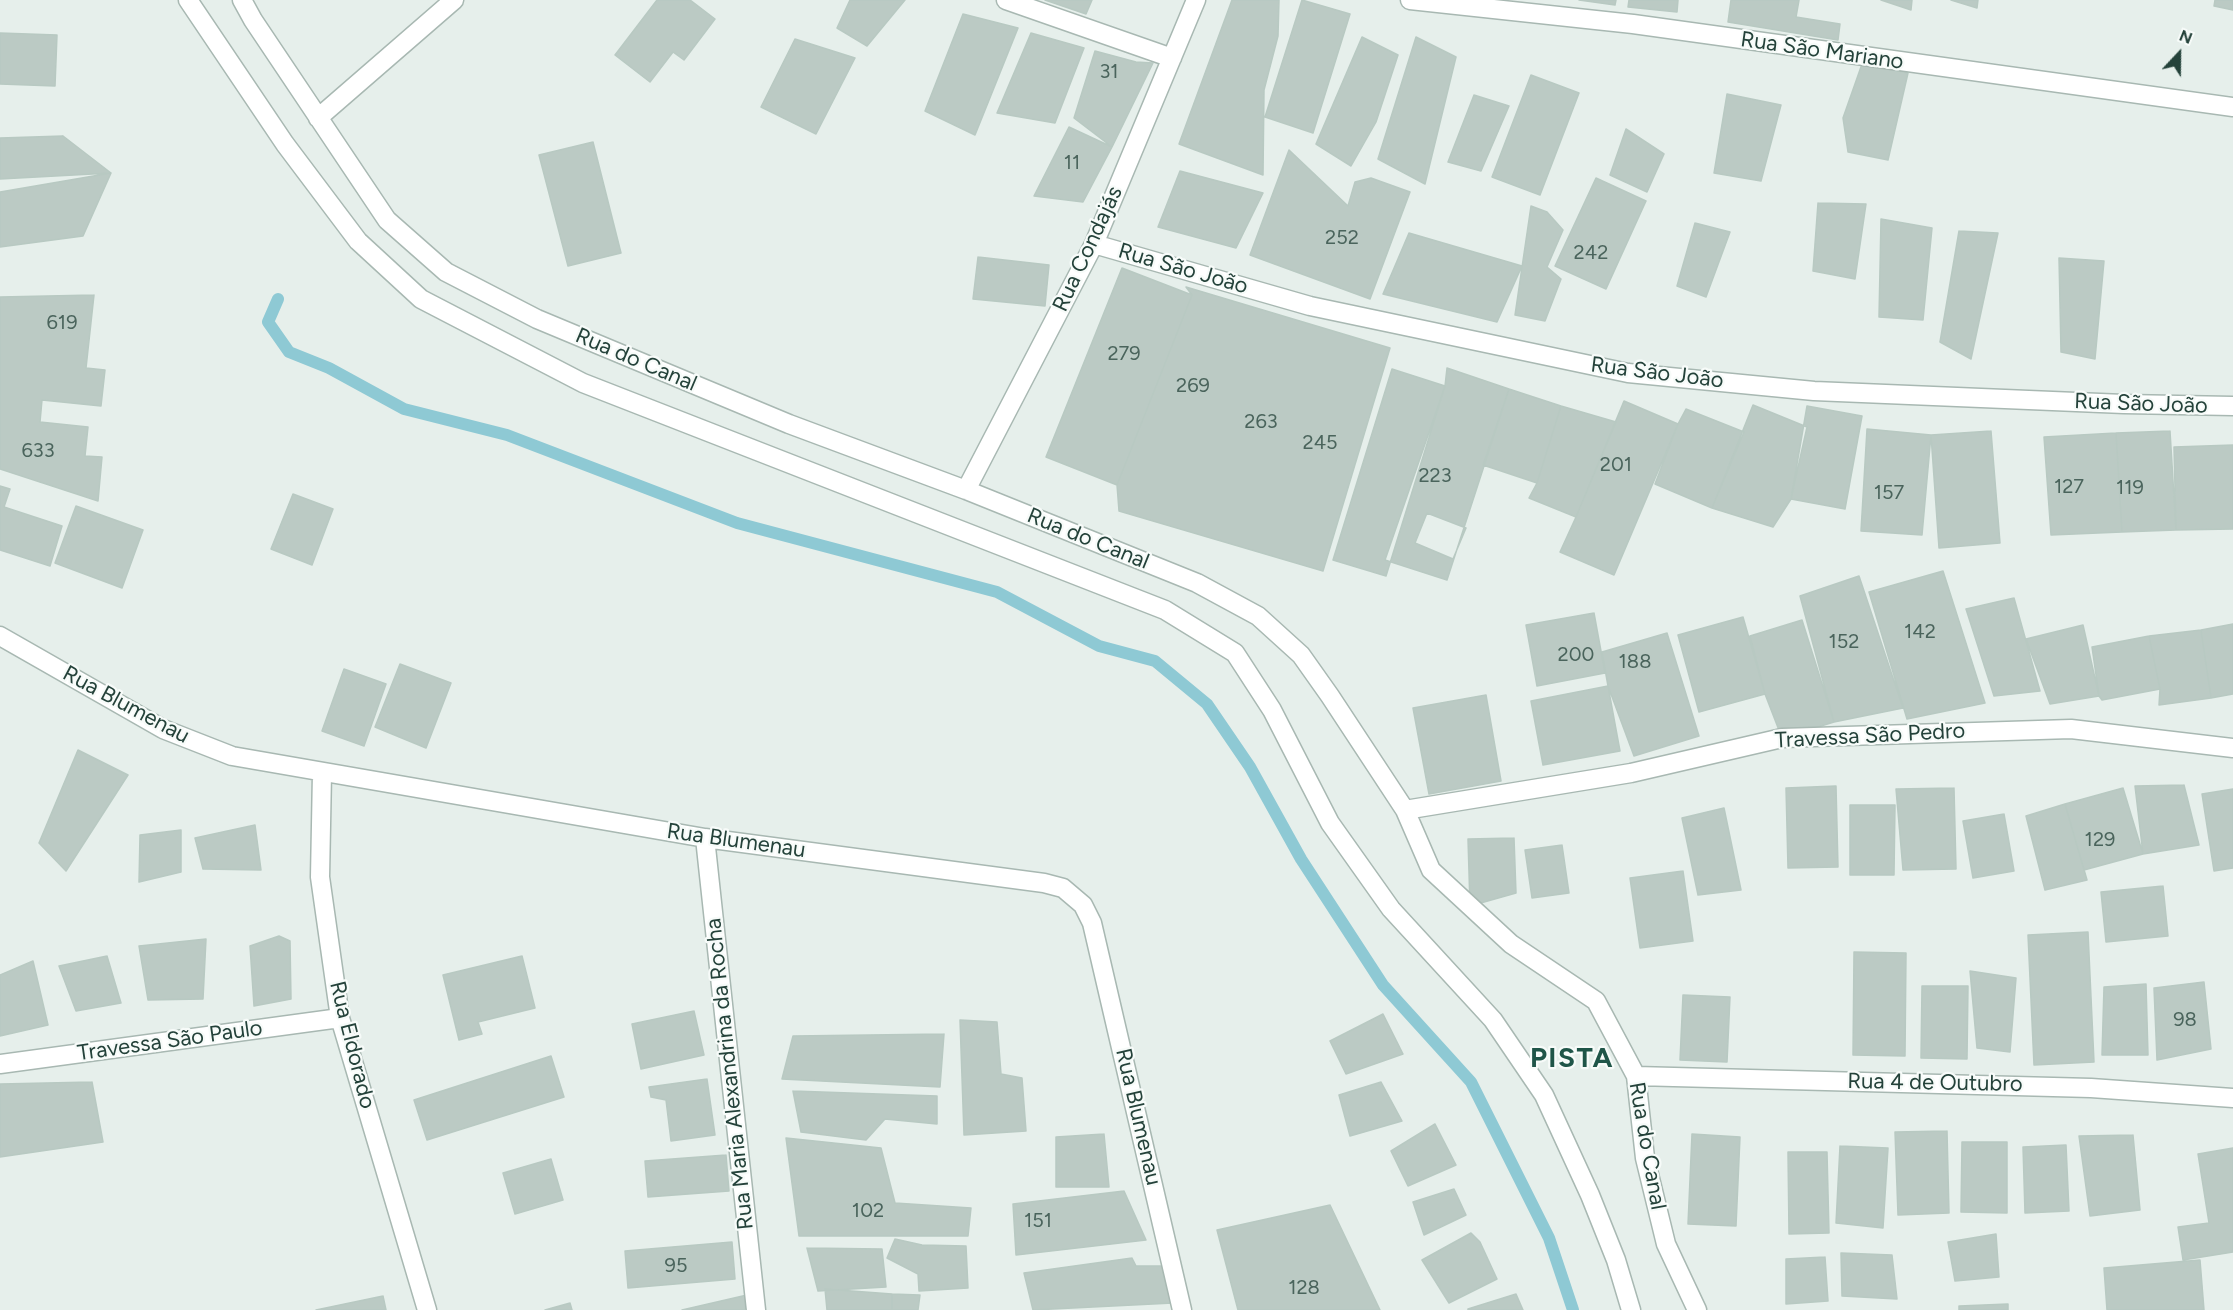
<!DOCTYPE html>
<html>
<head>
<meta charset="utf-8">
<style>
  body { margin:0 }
  #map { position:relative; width:2233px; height:1310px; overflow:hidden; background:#e6efeb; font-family:Figtree,sans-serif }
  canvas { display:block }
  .north { position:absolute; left:2149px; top:24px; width:60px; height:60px; -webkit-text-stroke:4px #f7fbf9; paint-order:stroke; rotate:22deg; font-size:16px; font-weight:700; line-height:24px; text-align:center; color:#24423a }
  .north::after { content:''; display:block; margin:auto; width:21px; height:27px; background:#24423a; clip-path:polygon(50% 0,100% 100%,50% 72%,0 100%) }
</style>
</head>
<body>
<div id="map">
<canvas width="2233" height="1310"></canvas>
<div class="north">N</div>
</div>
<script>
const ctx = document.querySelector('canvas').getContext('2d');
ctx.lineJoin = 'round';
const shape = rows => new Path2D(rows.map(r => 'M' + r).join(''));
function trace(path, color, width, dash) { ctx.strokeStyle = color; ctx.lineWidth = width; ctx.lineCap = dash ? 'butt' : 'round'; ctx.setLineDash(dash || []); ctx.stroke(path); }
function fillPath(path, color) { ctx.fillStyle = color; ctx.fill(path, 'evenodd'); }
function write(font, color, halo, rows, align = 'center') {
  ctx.font = font + ' Figtree,sans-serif'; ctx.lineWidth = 4.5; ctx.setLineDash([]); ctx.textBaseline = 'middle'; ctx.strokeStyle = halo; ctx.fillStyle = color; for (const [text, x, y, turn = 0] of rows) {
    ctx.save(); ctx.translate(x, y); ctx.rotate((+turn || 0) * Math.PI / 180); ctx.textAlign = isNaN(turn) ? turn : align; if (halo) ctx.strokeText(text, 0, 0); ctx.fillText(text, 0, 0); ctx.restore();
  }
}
const stream = shape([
  [278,299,268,322,289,352,329,368,404,409,507,435,737,523,997,592,1099,646,1155,661,1207,704,1250,767,1301,859,1383,985,1471,1082,1549,1238,1573,1310]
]);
const building = shape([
  [657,0,690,0,715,19,684,60,673,52,650,82,615,55,657,0],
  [850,0,905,0,867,46,837,28,850,0],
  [1045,0,1092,0,1086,14,1045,0],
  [1232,0,1279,0,1278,36,1264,90,1263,175,1179,144,1232,0],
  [1302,0,1350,14,1313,133,1265,117,1302,0],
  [1579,0,1616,0,1615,5,1579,0],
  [1629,0,1678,0,1677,12,1628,7,1629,0],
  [1731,0,1799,0,1796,17,1840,24,1838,40,1728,22,1731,0],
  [1881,0,1912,0,1911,10,1881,0],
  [1951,0,1978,0,1977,8,1951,0],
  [2215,0,2233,0,2233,10,2214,6,2215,0],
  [963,14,1018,28,975,135,925,111,963,14],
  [0,33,57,35,55,86,0,84,0,33],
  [1031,33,1084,48,1055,123,997,113,1031,33],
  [1362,37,1398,55,1376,122,1351,166,1316,144,1362,37],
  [1416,37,1456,57,1425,184,1378,159,1416,37],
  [795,39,855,58,816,134,761,107,795,39],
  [1095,51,1136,62,1153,63,1112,147,1074,118,1095,51],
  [1862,64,1908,73,1888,160,1848,152,1843,118,1862,64],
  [1531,75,1579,93,1540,195,1492,177,1531,75],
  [1727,94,1781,105,1761,181,1714,173,1727,94],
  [1474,95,1509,106,1481,171,1448,162,1474,95],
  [1069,127,1112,147,1083,202,1034,196,1069,127],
  [1626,129,1664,154,1647,192,1610,175,1626,129],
  [63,136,111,173,0,179,0,138,63,136],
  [593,142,621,253,568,266,539,155,593,142],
  [1289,150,1348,206,1355,182,1371,178,1410,192,1370,299,1250,255,1289,150],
  [1180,171,1263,193,1236,248,1158,227,1180,171],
  [111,173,83,236,0,247,0,192,111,173],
  [1596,178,1646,201,1606,289,1555,266,1596,178],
  [1818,203,1866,204,1855,279,1813,271,1818,203],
  [1531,206,1547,212,1563,230,1547,267,1561,279,1545,321,1515,315,1531,206],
  [1881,219,1932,228,1923,320,1879,317,1881,219],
  [1695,223,1730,232,1706,297,1677,286,1695,223],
  [1959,231,1998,233,1971,359,1940,342,1959,231],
  [1409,233,1522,266,1497,322,1383,294,1409,233],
  [978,257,1049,265,1045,306,973,299,978,257],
  [2059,258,2104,261,2095,359,2061,352,2059,258],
  [1122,268,1192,295,1117,485,1046,457,1122,268],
  [1186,287,1390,348,1323,571,1119,511,1117,485,1192,295,1186,287],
  [94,295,86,368,105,370,101,406,42,400,40,422,88,427,85,456,102,457,98,501,0,469,0,297,94,295],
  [1447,368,1509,389,1447,580,1385,560,1445,386,1447,368],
  [1392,369,1445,386,1386,576,1333,560,1392,369],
  [1509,389,1561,406,1537,483,1483,465,1509,389],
  [1624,401,1678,424,1614,575,1560,552,1576,517,1624,401],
  [1753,405,1807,427,1791,499,1773,527,1712,508,1753,405],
  [1561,406,1616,422,1576,517,1529,498,1537,483,1561,406],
  [1807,406,1862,416,1845,509,1791,499,1807,406],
  [1686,409,1744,432,1712,508,1655,484,1678,424,1686,409],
  [1867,429,1931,435,1922,535,1861,531,1867,429],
  [1991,431,2000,543,1939,548,1931,435,1991,431],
  [2170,431,2176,530,2122,532,2116,433,2170,431],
  [2116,433,2122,532,2051,535,2044,437,2116,433],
  [2233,445,2233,529,2176,530,2174,447,2233,445],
  [0,486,10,489,4,507,62,526,50,566,0,550,0,486],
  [293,494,333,509,312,565,271,549,293,494],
  [76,506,143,530,122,588,55,563,76,506],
  [1427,513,1466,528,1453,559,1415,543,1427,513],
  [1943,571,1985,703,1907,719,1869,592,1943,571],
  [1859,576,1903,708,1834,722,1800,596,1859,576],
  [2014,598,2040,691,1994,696,1966,609,2014,598],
  [1594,613,1605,673,1537,686,1526,625,1594,613],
  [1743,617,1765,694,1699,712,1678,635,1743,617],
  [1802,620,1834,722,1782,738,1765,694,1750,636,1802,620],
  [2233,624,2233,694,2211,698,2201,630,2233,624],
  [2083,625,2099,696,2050,704,2026,639,2083,625],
  [2201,630,2211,698,2159,705,2160,689,2149,636,2201,630],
  [1667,633,1699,736,1634,756,1608,686,1602,652,1667,633],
  [2149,636,2160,689,2102,700,2099,696,2092,647,2149,636],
  [400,664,451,683,426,748,375,727,400,664],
  [344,669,386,684,364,746,322,731,344,669],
  [1608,686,1620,751,1543,765,1531,701,1608,686],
  [1486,695,1501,781,1429,794,1413,708,1486,695],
  [78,750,128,775,66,871,39,843,78,750],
  [2184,785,2199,845,2143,854,2135,786,2184,785],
  [1836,786,1838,867,1788,868,1786,788,1836,786],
  [1954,788,1956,869,1903,870,1896,789,1954,788],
  [2123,788,2143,854,2084,870,2065,804,2123,788],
  [2233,789,2233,868,2214,871,2202,794,2233,789],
  [2065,804,2087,880,2045,890,2026,816,2065,804],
  [1850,805,1895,805,1894,875,1850,875,1850,805],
  [1724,808,1741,890,1698,895,1682,818,1724,808],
  [2004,814,2014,871,1973,878,1963,821,2004,814],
  [255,825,261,870,203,869,195,838,255,825],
  [181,830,181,872,139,882,140,835,181,830],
  [1514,838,1516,893,1470,906,1468,839,1514,838],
  [1562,845,1569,893,1532,898,1525,850,1562,845],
  [1683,871,1693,941,1640,948,1630,878,1683,871],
  [2163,886,2168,936,2106,942,2101,892,2163,886],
  [2088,932,2094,1062,2034,1065,2028,935,2088,932],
  [279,936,290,941,291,999,254,1006,250,946,279,936],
  [206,939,203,999,148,1000,139,946,206,939],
  [1854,952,1906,953,1905,1056,1853,1055,1854,952],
  [107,956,121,1003,76,1011,59,966,107,956],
  [522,956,535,1008,478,1022,482,1034,459,1040,443,975,522,956],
  [33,961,48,1025,0,1036,0,975,33,961],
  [1970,971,2016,978,2010,1052,1977,1048,1970,971],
  [2204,982,2211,1049,2157,1060,2154,988,2204,982],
  [2146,984,2148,1055,2102,1055,2104,987,2146,984],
  [1922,986,1968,986,1967,1059,1921,1058,1922,986],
  [1683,995,1730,997,1727,1062,1680,1060,1683,995],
  [694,1011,704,1055,641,1069,632,1024,694,1011],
  [1383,1014,1403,1054,1346,1074,1330,1041,1383,1014],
  [960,1020,997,1022,1001,1074,1022,1078,1026,1131,964,1135,960,1020],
  [944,1034,940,1087,782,1079,793,1036,944,1034],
  [551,1056,564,1097,427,1140,414,1100,551,1056],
  [707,1079,715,1135,671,1141,666,1100,651,1097,649,1087,707,1079],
  [92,1082,103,1142,0,1157,0,1084,92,1082],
  [1381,1082,1402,1121,1350,1136,1339,1095,1381,1082],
  [793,1091,937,1096,937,1124,885,1119,866,1140,801,1132,793,1091],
  [1435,1124,1456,1165,1408,1186,1391,1151,1435,1124],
  [1947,1131,1949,1213,1898,1215,1895,1132,1947,1131],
  [1104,1134,1109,1187,1056,1187,1056,1137,1104,1134],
  [1692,1134,1740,1137,1736,1226,1688,1224,1692,1134],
  [2133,1135,2140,1210,2090,1216,2079,1136,2133,1135],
  [786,1138,881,1148,895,1203,971,1208,968,1236,799,1236,786,1138],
  [1962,1142,2007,1142,2007,1213,1961,1212,1962,1142],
  [2066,1145,2069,1211,2025,1213,2023,1147,2066,1145],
  [1840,1146,1888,1148,1883,1228,1836,1223,1840,1146],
  [2233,1148,2233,1252,2183,1260,2178,1227,2209,1223,2198,1154,2233,1148],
  [1788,1152,1827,1152,1829,1233,1789,1234,1788,1152],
  [726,1155,729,1191,648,1197,645,1161,726,1155],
  [551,1159,563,1200,515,1214,503,1173,551,1159],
  [1454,1189,1466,1215,1424,1235,1413,1202,1454,1189],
  [1124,1191,1146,1240,1016,1255,1013,1204,1124,1191],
  [1330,1205,1380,1310,1238,1310,1217,1230,1330,1205],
  [1471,1233,1480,1242,1497,1279,1449,1303,1422,1260,1471,1233],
  [1996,1234,1999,1277,1955,1281,1948,1242,1996,1234],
  [895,1239,922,1245,966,1246,968,1288,919,1291,918,1274,887,1258,895,1239],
  [732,1242,735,1279,628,1288,625,1251,732,1242],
  [807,1248,882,1249,886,1287,818,1291,807,1248],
  [1841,1253,1892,1255,1897,1299,1842,1296,1841,1253],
  [1825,1257,1828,1301,1786,1304,1786,1259,1825,1257],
  [1132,1258,1136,1266,1165,1266,1173,1303,1033,1310,1024,1273,1132,1258],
  [2200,1260,2204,1310,2107,1310,2104,1268,2200,1260],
  [825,1289,892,1294,892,1310,827,1310,825,1289],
  [892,1294,920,1295,918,1310,892,1310,892,1294],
  [1516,1294,1523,1310,1468,1310,1468,1309,1516,1294],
  [747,1295,745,1310,682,1310,747,1295],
  [383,1296,386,1310,316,1310,383,1296],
  [570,1303,572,1310,545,1310,570,1303],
  [2008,1304,2008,1310,1959,1310,1959,1306,2008,1304]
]);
const minor = shape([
  [188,0,285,144,358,241,421,299,583,383,1165,610,1235,653,1272,710,1330,823,1391,909,1493,1020,1544,1095,1590,1195,1616,1260,1631,1310],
  [242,0,253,20,387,220,446,272,537,319,789,424,966,490,1197,583,1258,616,1301,655,1330,696,1405,810,1431,870,1511,944,1596,1001,1636,1076,1645,1158,1666,1244,1697,1310],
  [1006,0,1172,58],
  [1410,0,1633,24,2233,107],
  [318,118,454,0],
  [1094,244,1310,306,1628,373,1814,391,2124,404,2233,406],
  [966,490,1094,244,1196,0],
  [0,636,163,729,232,756,705,838,1044,883,1063,888,1083,905,1092,923,1182,1310],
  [322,773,320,877,340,1018,427,1310],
  [1405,810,1631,773,1782,738,2071,729,2233,748],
  [705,838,756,1310],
  [0,1064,340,1018],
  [1636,1076,2091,1088,2233,1098]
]);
const numberNames = [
  ["31",1109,72],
  ["11",1072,163],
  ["252",1342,238],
  ["242",1591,253],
  ["619",62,323],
  ["279",1124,354],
  ["269",1193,386],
  ["263",1261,422],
  ["245",1320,443],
  ["633",38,451],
  ["201",1616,465],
  ["223",1435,476],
  ["127",2069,487],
  ["119",2130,488],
  ["157",1889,493],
  ["142",1920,632],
  ["152",1844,642],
  ["200",1576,655],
  ["188",1635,662],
  ["129",2100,840],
  ["98",2185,1020],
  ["102",868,1211],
  ["151",1038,1221],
  ["95",676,1266],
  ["128",1304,1288]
];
const streetNames = [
  ["Rua São Mariano",1822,51,8],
  ["Rua Condajás",1088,249,-65],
  ["Rua São João",1183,269,16],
  ["Rua do Canal",636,360,23],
  ["Rua São João",1657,373,7],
  ["Rua São João",2141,404,2],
  ["Rua do Canal",1088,539,22],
  ["Rua Blumenau",126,705,28],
  ["Travessa São Pedro",1870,736,-3],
  ["Rua Blumenau",736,841,8],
  ["Travessa São Paulo",170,1041,-8],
  ["Rua Eldorado",352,1045,76],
  ["Rua Maria Alexandrina da Rocha",730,1074,-96],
  ["Rua 4 de Outubro",1935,1083,1],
  ["Rua Blumenau",1138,1117,77],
  ["Rua do Canal",1647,1146,80]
];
const districtNames = [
  ["PISTA",1572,1059]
];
trace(stream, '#8ec9d4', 12);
fillPath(building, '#bbcac4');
trace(building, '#b8c9c2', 1.5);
trace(minor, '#a8b8b2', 21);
trace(minor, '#fff', 18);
write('20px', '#4a645c', null, numberNames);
write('22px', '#24423a', '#f7fbf9', streetNames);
ctx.letterSpacing = '1.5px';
write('bold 28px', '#1f5548', '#f7fbf9', districtNames);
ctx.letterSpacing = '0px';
</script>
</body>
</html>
